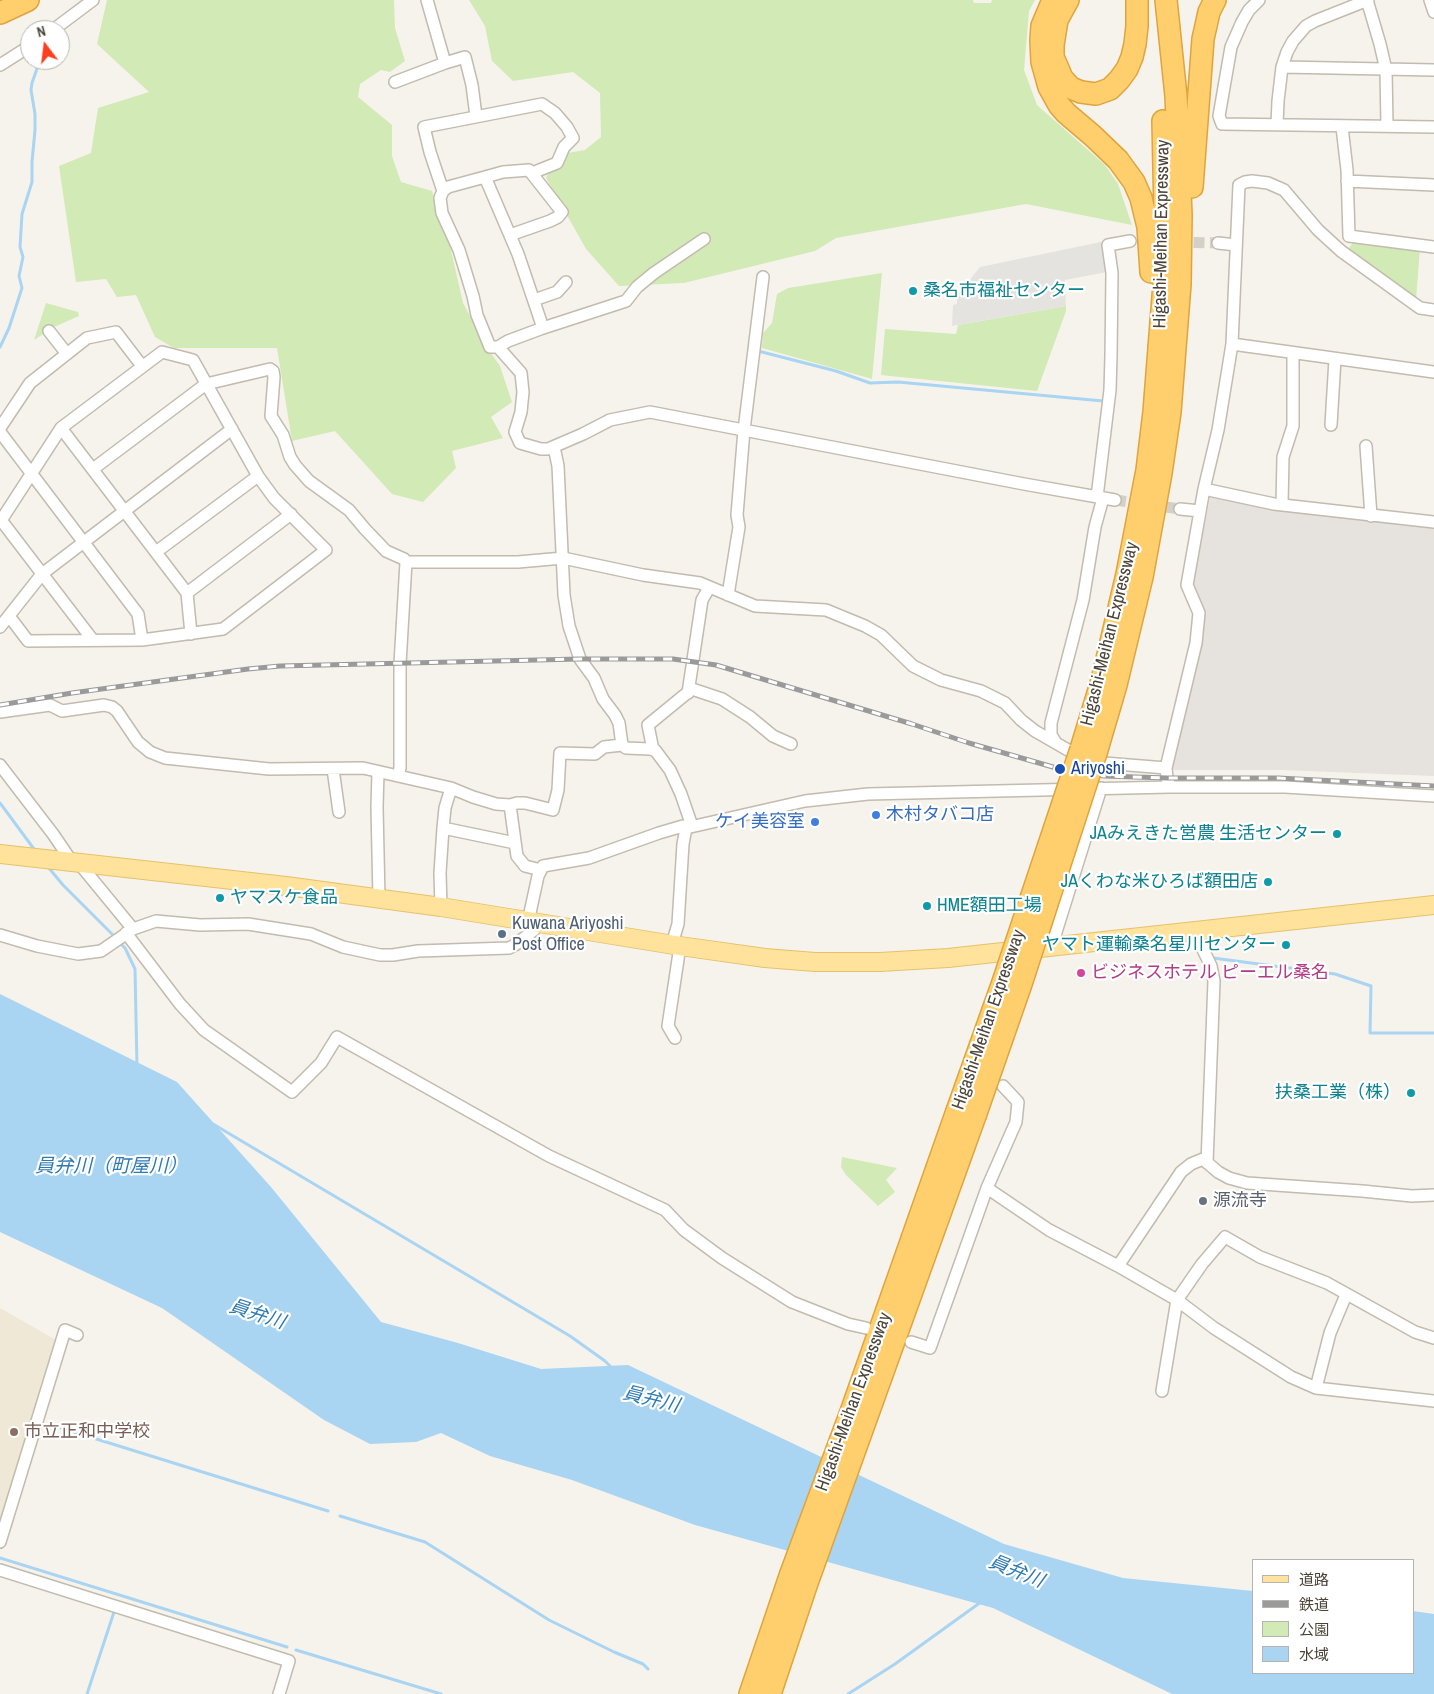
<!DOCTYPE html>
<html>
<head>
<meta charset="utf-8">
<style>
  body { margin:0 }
  #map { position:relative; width:1434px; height:1694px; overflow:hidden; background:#f6f3ec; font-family:"Archivo Narrow","Noto Sans JP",sans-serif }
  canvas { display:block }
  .legend { position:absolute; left:1252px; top:1559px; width:162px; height:115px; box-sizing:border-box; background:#fff; border:1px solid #b7b4b0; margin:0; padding:6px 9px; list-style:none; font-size:15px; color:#4b4439 }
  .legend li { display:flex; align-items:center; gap:10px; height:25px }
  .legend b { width:25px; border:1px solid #b7b4b0 }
  .north { position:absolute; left:20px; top:20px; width:50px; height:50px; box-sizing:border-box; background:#fff; border:1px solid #b7b4b0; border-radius:50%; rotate:345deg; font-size:14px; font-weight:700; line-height:20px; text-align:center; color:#4b4439 }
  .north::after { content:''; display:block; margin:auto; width:18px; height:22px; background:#fc3f1d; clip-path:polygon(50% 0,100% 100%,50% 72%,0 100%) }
</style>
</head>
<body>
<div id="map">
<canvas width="1434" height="1694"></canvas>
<ul class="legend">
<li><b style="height:6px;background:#ffe39c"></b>道路</li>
<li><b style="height:6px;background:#9a9a9a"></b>鉄道</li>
<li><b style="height:14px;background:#d2eab5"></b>公園</li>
<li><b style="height:14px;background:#a9d4f2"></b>水域</li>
</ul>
<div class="north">N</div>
</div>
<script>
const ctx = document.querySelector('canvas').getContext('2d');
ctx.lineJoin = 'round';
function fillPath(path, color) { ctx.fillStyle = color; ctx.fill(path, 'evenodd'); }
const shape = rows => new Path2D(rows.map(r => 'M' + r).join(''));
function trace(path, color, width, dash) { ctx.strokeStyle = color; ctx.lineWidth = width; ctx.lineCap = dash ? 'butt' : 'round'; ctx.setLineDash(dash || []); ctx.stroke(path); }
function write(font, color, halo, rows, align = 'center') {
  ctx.font = font + ' "Archivo Narrow","Noto Sans JP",sans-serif'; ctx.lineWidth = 4.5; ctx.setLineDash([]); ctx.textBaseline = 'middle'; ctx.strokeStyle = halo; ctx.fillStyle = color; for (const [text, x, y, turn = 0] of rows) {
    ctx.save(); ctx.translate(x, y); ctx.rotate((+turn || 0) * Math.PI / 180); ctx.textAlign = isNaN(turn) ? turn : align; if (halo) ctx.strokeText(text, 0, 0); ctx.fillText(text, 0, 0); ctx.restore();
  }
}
const industrial = shape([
  [1216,496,1274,510,1434,527,1434,776,1282,770,1168,770,1201,640,1192,585,1210,498]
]);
const education = shape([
  [0,1308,56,1340,0,1523]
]);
const green = shape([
  [107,0,394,0,395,28,405,61,390,72,381,70,360,84,358,97,392,125,392,156,401,182,432,191,449,241,463,303,488,349,500,366,512,402,491,417,503,438,452,451,456,468,423,502,392,494,335,431,292,441,277,348,174,348,155,337,136,295,117,297,106,279,76,282,59,166,91,153,98,108,149,92,97,44],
  [469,0,973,0,974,3,991,3,992,0,1035,0,1029,11,1024,70,1037,105,1105,165,1118,184,1132,225,1026,204,836,238,815,251,684,283,619,286,586,249,546,178,556,155,585,150,601,137,600,93,573,72,513,81,492,61,485,26],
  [1354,241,1420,248,1416,300,1347,251],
  [882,273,872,379,762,348,763,333,772,323,777,294,788,288],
  [46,303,78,312,79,316,54,327,34,340],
  [1066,306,1066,311,1037,391,881,375,885,329,956,334,958,325],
  [842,1157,897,1168,886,1180,895,1192,878,1206,846,1175,841,1167]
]);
const parking = shape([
  [1101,242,1107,272,1065,280,1066,306,952,326,953,305,957,304,957,297,955,298,980,267]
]);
const water = shape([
  [0,994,177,1082,271,1187,381,1322,458,1343,541,1369,628,1365,1004,1544,1123,1578,1253,1591,1253,1673,1413,1673,1413,1611,1434,1614,1434,1694,1172,1694,993,1608,695,1525,572,1480,490,1456,441,1433,416,1442,370,1444,324,1420,162,1308,0,1232]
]);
const stream = shape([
  [60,34,62,31],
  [0,347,9,328,22,288,19,276,23,257,20,247,22,214,32,182,32,162,35,130,35,114,31,90,32,83,40,60],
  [758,351,836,371,870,383,898,382,1103,401],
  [0,803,34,849],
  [48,867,63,885,115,937],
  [119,942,125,948,135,969,137,1066],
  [1213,958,1335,974,1371,986,1370,1033,1434,1033],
  [213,1124,570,1336,605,1361,612,1368],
  [61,1428,328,1511],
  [340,1516,425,1542,549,1620,614,1652,643,1664,648,1669],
  [0,1558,287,1647],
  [296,1650,441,1694],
  [87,1694,115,1609],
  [848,1694,895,1664,981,1602]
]);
const streetTunnel = shape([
  [1177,242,1218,243],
  [1115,500,1180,509]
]);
const street = shape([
  [427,0,445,63],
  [1259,0,1249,10,1242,22,1231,47,1219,116,1222,124,1434,127],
  [1367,0,1380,44,1386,70,1387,126],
  [1430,0,1434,12],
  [53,30,93,0],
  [0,65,30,46],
  [1282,67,1434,70],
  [395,82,445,63,465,57,472,85,476,116],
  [1277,125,1278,101,1282,67,1287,52,1293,41,1306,26,1315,21,1368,0],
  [1342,127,1347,170,1349,236,1434,247],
  [532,173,557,163,564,147,573,138,567,127,555,113,542,104,424,127,430,152,443,191,448,187,485,177,518,254,543,328],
  [485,177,503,172,529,170,562,212,558,217,550,221,510,235],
  [1347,181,1434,185],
  [443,191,440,198,442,213,459,250,473,296,477,315,490,347,498,347],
  [704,239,654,273,637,287,626,301,543,328,508,341,498,347,521,373,523,392,521,412,515,432,520,443,541,449,548,449,583,434,610,420,650,412,1024,484,1115,500],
  [1218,243,1236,245],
  [534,300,557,292,566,282],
  [49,331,67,354],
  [1232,344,1434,372],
  [1331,425,1335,359],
  [0,428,30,383,87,338,116,332,142,366],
  [61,428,187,593,191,634],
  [0,432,138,614,142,640],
  [1366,446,1371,516],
  [554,447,558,466,564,595,569,626,580,659,594,678,603,699,615,715,619,723,622,745],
  [93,469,206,384,270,369,273,371,274,377,271,416,283,435,290,457,295,465,309,481,349,510,365,529,386,551,404,559,406,562,518,562,563,558,643,575,700,583,755,606,826,610,865,626,881,635,913,666,941,680,981,691,1005,703,1021,720,1035,731,1068,750,1104,763,1166,768],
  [1204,489,1274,504,1434,522],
  [1097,497,1110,390,1111,356,1112,273,1108,245,1130,241],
  [1282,505,1283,457,1293,426,1293,353],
  [1180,509,1200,511],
  [1,520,92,639],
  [0,522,61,428,162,352,193,360,258,476,274,498,326,550,223,629,142,640,28,641,9,616],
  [156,552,258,476],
  [187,593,291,514],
  [728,595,739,527,737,515,744,430,763,277],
  [0,627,42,574,232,429],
  [688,693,702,600,709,588],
  [0,712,50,705,62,711,104,705,112,707,117,711,138,742,150,752,165,758,269,769,363,768,451,788,473,797,496,804,510,805,517,803,525,803,553,810,558,790,560,753,595,754,604,747,622,745,626,748,650,749,655,750,670,770,681,794,692,826],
  [1056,743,1051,735,1051,723,1083,600,1095,527,1103,498],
  [653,750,648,725,692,689,722,699,750,717,773,736,791,744],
  [0,765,53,834,72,862],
  [333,769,339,812],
  [378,772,377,807,379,899],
  [398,776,400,768,400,664,406,562],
  [1170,787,1167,778,1166,768,1196,643,1199,613,1187,585,1204,489,1218,430,1232,344,1239,185,1245,182,1252,181,1268,183,1284,190,1318,230,1341,251,1420,308,1434,310],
  [510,805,517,856,525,866,541,870],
  [443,828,515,843],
  [78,862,133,929],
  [441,907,440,873,443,828,445,808,451,788],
  [528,922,538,876,543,866,589,858,659,833,683,826,686,828,805,801,868,794,1170,787,1285,787,1434,796],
  [1194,931,1211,966,1214,981,1207,1163],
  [126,933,180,1004,204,1030,292,1092,321,1063,337,1037,549,1156,665,1210,684,1230,722,1258,792,1302,848,1324,866,1328],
  [0,935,37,946,78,954,101,951,133,929,156,921,200,925,248,924,311,934,343,947,380,955,393,955,418,951,509,948,515,945,534,930,537,923],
  [672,944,678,924,683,844,686,828],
  [1052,945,1101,788],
  [675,1038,668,1026,680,946],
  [987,1188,1049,1230,1118,1266,1177,1300,1214,1328,1291,1377,1316,1388,1434,1401],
  [1118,1266,1181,1172,1191,1164,1203,1159,1218,1172,1229,1178,1247,1183,1362,1191,1412,1196,1434,1195],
  [911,1342,930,1348,987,1188,1016,1122,1018,1102,1003,1086],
  [1316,1388,1330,1333,1346,1295],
  [1162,1391,1177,1300,1202,1264,1225,1237,1260,1257,1327,1283,1415,1332,1434,1338],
  [0,1542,65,1330,77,1335],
  [0,1570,289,1661,279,1694]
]);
const primary = shape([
  [0,854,286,886,441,907,680,946,765,958,815,962,880,962,948,958,1434,905]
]);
const highway = shape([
  [1053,0,1042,26,1041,40,1042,62,1049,87,1059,105,1066,113,1093,136,1118,160,1134,182,1141,198,1148,227,1151,272],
  [1068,0,1057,20,1053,45,1053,57,1062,78,1071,88,1081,92,1096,94,1110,89,1119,80,1127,69,1132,57,1135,44,1137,26,1137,0],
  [0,13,28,0],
  [1192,187,1203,39,1209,12,1215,0],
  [1081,749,1102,680,1127,574,1147,470,1154,412,1164,284,1165,216,1163,121],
  [1096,753,1116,685,1142,577,1161,473,1170,412,1180,284,1181,215,1176,96,1166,0],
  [750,1694,790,1576,851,1412,957,1111],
  [770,1694,807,1583,975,1116]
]);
const rail = shape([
  [0,705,72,693,248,669,280,666,580,659,673,659,716,665,912,724,969,743,1060,769,1104,776,1167,778,1278,778,1434,786]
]);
const highwayBridge = shape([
  [957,1111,1003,982,1081,749],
  [975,1116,1021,984,1096,753]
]);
const markers = [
  [913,291,5,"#0f9aa8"],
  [1060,769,6,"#1a4fb4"],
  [876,815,5,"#3f7fe0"],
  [815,822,5,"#3f7fe0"],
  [1337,834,5,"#0f9aa8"],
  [1268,882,5,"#0f9aa8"],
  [220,898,5,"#0f9aa8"],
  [927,906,5,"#0f9aa8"],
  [502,934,5,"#5c6f8a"],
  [1286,945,5,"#0f9aa8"],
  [1081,973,5,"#d1479c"],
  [1411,1093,5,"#0f9aa8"],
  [1203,1201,5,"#6b7280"],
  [14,1432,5,"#8d6e63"]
];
const streetNames = [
  ["Higashi-Meihan Expressway",1162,234,-89],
  ["Higashi-Meihan Expressway",1110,634,-76],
  ["Higashi-Meihan Expressway",989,1020,-71],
  ["Higashi-Meihan Expressway",854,1402,-70]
];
const cultureNames = [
  ["桑名市福祉センター",923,291,"left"],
  ["JAみえきた営農 生活センター",1327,834],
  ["JAくわな米ひろば額田店",1258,882],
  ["ヤマスケ食品",230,898,"left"],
  ["HME額田工場",937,906,"left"],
  ["ヤマト運輸桑名星川センター",1276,945],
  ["扶桑工業（株）",1401,1093]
];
const transitNames = [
  ["Ariyoshi",1071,769]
];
const shopNames = [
  ["木村タバコ店",886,815],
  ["ケイ美容室",805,822,"right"]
];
const serviceNames = [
  ["Kuwana Ariyoshi",512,924],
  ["Post Office",512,945]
];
const hotelNames = [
  ["ビジネスホテル ピーエル桑名",1091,973]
];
const worshipNames = [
  ["源流寺",1213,1201]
];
const educationNames = [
  ["市立正和中学校",24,1432]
];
const waterNames = [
  ["員弁川（町屋川）",111,1167],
  ["員弁川",257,1315,18],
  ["員弁川",651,1400,14],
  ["員弁川",1016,1572,22]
];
fillPath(industrial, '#e6e2dd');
fillPath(education, '#efe8d6');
fillPath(green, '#d2eab5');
fillPath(parking, '#e5e3e0');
fillPath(water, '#a9d4f2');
trace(stream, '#a9d4f2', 3);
trace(streetTunnel, '#d4d0c8', 11, [11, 5.5]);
trace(street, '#c2bbae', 14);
trace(primary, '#e6c16a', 20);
trace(highway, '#e0a43c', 24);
trace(street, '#fff', 11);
trace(primary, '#ffe39c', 18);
trace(highway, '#ffcf6e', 21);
trace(rail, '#9a9a9a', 5);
trace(rail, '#fff', 3, [9]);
trace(highwayBridge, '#e0a43c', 24, []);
trace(highwayBridge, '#ffcf6e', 21);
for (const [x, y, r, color] of markers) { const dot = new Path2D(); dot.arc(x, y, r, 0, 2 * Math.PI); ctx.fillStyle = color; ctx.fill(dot); trace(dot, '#fff', 2); }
write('18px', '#4b4439', '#fff', streetNames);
write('18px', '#0d838f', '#fff', cultureNames, 'right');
write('18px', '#164399', '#fff', transitNames, 'left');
write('18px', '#366cbe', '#fff', shopNames, 'left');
write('18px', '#4e5e75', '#fff', serviceNames, 'left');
write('18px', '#b23c85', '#fff', hotelNames, 'left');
write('18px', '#5b616d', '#fff', worshipNames, 'left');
write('18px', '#785e54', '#fff', educationNames, 'left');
write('italic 19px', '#2e7ab2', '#fff', waterNames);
</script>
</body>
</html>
